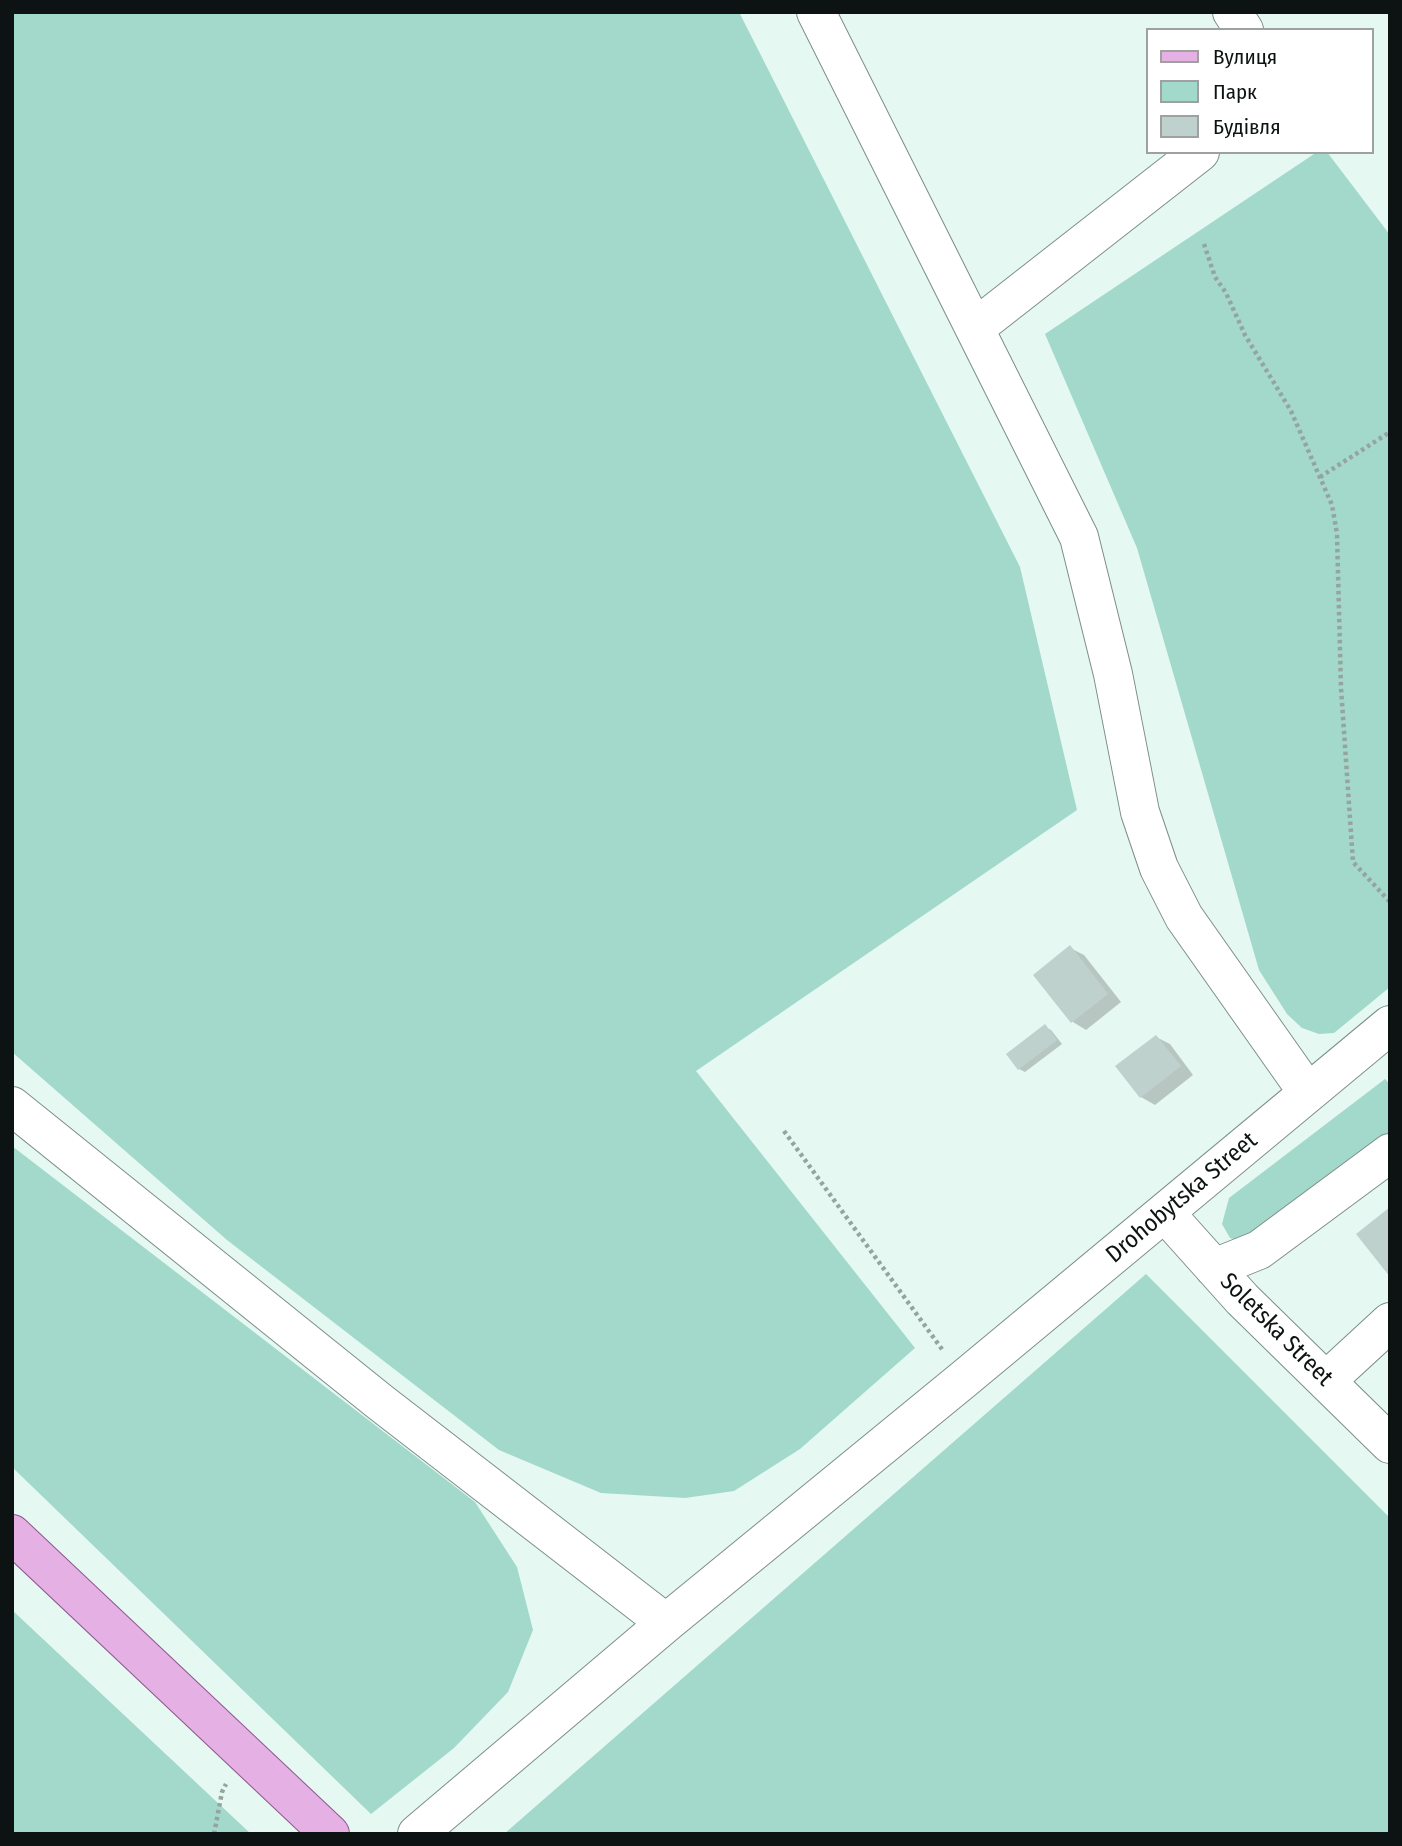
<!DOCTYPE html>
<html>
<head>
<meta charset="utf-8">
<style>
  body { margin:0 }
  #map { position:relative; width:1402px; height:1846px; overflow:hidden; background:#e5f8f2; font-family:"Fira Sans Condensed",sans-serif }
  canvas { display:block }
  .frame { position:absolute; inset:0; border:14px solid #0d1312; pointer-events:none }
  .legend { position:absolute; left:1146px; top:28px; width:228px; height:126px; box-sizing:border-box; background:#fff; border:2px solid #9ea1a0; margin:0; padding:9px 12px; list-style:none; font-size:21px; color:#0d1312 }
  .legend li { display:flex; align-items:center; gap:14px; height:35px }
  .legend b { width:35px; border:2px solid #9ea1a0 }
</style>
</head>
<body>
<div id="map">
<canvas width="1402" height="1846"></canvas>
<div class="frame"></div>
<ul class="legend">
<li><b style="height:9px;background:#e5b0e3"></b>Вулиця</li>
<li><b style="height:19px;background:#a2d9ca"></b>Парк</li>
<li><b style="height:19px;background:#bfd1cc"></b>Будівля</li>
</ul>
</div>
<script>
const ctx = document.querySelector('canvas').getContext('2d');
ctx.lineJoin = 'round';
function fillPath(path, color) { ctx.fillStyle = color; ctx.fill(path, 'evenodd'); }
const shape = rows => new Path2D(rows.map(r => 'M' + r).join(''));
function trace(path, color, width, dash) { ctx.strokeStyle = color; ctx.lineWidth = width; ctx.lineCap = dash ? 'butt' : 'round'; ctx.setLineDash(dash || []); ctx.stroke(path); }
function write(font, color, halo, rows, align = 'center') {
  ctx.font = font + ' "Fira Sans Condensed",sans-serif'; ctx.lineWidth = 7; ctx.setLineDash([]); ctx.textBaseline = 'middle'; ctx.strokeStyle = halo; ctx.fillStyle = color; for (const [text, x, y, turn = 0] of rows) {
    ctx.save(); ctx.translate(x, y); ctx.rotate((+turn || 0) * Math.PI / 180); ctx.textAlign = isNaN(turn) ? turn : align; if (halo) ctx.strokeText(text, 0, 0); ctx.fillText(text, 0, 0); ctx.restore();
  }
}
const green = shape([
  [12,12,739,12,1020,567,1077,810,696,1071,915,1348,800,1449,734,1491,685,1498,601,1493,499,1450,227,1240,12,1052],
  [1317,152,1327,152,1390,235,1390,987,1334,1033,1319,1034,1302,1028,1287,1014,1259,970,1137,548,1045,334],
  [1385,1079,1390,1084,1390,1140,1247,1243,1230,1238,1222,1224,1229,1198],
  [12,1146,475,1502,517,1567,533,1630,508,1692,454,1748,371,1814,12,1467],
  [1146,1274,1390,1518,1390,1834,504,1834],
  [12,1610,251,1834,12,1834]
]);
const shadow = shape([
  [1070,948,1084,955,1121,1002,1086,1030,1073,1022,1036,975],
  [1045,1027,1051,1030,1062,1044,1025,1072,1019,1069],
  [1156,1037,1170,1044,1193,1075,1155,1105,1141,1097,1117,1067]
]);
const building = shape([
  [1070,945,1108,994,1071,1023,1033,975],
  [1045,1024,1057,1040,1018,1070,1006,1054],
  [1156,1035,1181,1066,1140,1098,1115,1066],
  [1390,1207,1390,1277,1356,1234]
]);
const path = shape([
  [1204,244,1215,277,1226,293,1245,335,1291,411,1332,505,1337,534,1341,688,1353,862,1390,902],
  [1320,477,1390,432],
  [784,1131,944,1352],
  [214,1834,222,1792,226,1784]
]);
const minor = shape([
  [816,12,1079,537,1113,674,1140,812,1159,868,1184,917,1308,1093],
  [1232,12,1244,30],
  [975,328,1200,152],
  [12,1106,380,1402,666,1623],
  [1165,1213,1242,1299,1390,1444],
  [1214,1268,1259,1250,1390,1153],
  [1326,1381,1390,1322],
  [417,1834,666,1623,964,1379,1390,1025]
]);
const major = shape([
  [12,1534,330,1834]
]);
const streetNames = [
  ["Drohobytska Street",1182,1198,-40],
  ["Soletska Street",1276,1330,45]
];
fillPath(green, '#a2d9ca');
fillPath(shadow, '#0003');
fillPath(building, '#bfd1cc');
trace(minor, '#7d8e89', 40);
trace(major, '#8e578e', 40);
trace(path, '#95a49f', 4.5, [3.5, 3.5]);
trace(minor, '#fff', 38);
trace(major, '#e5b0e3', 38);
write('24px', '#0d1312', '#fff', streetNames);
</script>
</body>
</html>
